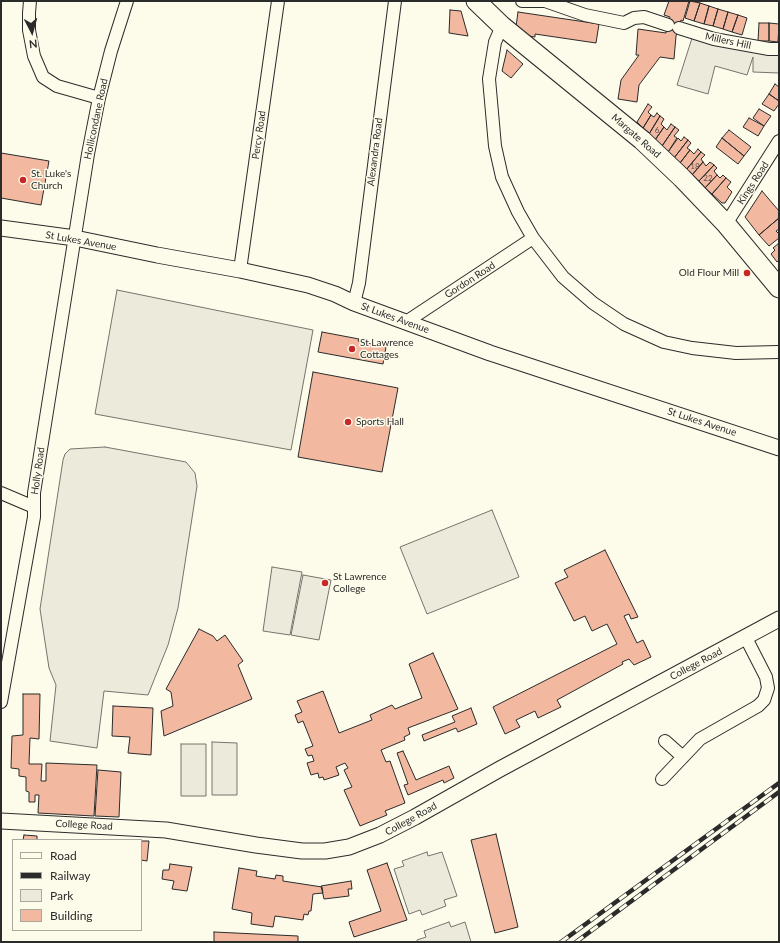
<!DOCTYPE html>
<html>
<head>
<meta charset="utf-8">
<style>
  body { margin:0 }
  #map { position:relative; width:780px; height:943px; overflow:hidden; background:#fdfbea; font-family:Lato,sans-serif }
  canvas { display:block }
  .frame { position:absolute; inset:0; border:2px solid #2b2b2b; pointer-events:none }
  .legend { position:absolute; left:12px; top:839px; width:130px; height:92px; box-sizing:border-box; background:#fdfbea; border:1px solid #a9a89e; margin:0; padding:5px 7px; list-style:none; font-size:12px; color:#2b2b2b }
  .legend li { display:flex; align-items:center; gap:8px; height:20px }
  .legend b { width:20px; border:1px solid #a9a89e }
  .north { position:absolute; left:12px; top:12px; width:40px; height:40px; -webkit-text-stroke:3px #fdfbea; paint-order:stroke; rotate:174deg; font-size:11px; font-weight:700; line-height:16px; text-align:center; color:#2b2b2b }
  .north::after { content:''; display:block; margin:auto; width:14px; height:18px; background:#2b2b2b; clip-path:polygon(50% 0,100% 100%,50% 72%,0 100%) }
</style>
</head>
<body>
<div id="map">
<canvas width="780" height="943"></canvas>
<div class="frame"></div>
<ul class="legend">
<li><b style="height:5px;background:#fdfbea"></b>Road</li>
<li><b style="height:5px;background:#2b2b2b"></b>Railway</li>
<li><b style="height:11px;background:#ecebdb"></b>Park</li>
<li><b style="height:11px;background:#f2b8a0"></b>Building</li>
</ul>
<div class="north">N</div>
</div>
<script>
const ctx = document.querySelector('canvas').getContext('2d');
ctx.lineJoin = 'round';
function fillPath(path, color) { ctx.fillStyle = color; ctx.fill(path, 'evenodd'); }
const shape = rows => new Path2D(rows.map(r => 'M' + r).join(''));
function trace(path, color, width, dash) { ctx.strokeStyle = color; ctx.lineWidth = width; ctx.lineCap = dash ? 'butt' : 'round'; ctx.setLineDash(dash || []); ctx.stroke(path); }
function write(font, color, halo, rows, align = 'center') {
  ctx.font = font + ' Lato,sans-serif'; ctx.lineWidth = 3; ctx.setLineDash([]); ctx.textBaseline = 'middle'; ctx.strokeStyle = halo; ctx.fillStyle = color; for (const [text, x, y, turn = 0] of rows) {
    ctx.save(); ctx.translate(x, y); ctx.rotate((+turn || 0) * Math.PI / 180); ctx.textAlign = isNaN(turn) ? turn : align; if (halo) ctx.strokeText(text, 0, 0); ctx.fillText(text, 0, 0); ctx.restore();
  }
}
const green = shape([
  [117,290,313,330,291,450,95,414,117,290],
  [105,447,186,462,195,473,197,486,178,608,168,645,148,695,104,691,97,748,50,741,56,685,49,668,40,609,63,460,65,454,70,449,105,447],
  [492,510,519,577,427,614,400,547,492,510],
  [272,567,302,572,290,635,263,631,272,567],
  [303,575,331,580,319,640,291,635,303,575],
  [212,742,237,743,237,795,212,795,212,742],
  [181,744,206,744,206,796,181,796,181,744],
  [427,852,428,856,442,852,457,896,444,900,446,906,422,915,420,910,409,914,394,869,404,866,402,861,427,852],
  [449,922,451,927,465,922,471,942,417,942,417,940,426,937,424,931,449,922]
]);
const parking = shape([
  [693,35,779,54,779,73,753,72,753,57,747,75,715,66,708,94,677,85,693,35]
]);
const building = shape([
  [669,1,689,1,683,21,681,20,676,36,674,59,660,57,639,85,637,102,618,99,621,80,639,55,636,55,638,29,666,33,670,17,664,15,669,1],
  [690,1,700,3,694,21,685,18,690,1],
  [700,3,709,6,704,24,694,21,700,3],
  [709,6,718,9,713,26,704,24,709,6],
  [718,9,728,12,723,29,713,26,718,9],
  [450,10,461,11,468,36,449,33,450,10],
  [518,12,599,24,596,43,535,34,535,37,515,34,518,12],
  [728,12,738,15,732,32,723,29,728,12],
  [738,15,747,18,742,35,732,32,738,15],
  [759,23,769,23,769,41,758,41,759,23],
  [769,23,779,24,778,42,769,41,769,23],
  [507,50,523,64,511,78,502,71,507,50],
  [775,84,779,87,779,101,769,94,775,84],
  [769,94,779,101,779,104,774,111,762,104,769,94],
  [648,104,652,107,648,112,651,115,643,128,637,122,648,104],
  [759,109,771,116,764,126,753,118,759,109],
  [657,113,660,116,649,134,643,128,651,115,654,117,657,113],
  [660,116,664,119,661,124,664,127,655,140,649,134,660,116],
  [749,118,764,126,758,136,743,127,749,118],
  [671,124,675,127,662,146,655,140,664,127,667,130,671,124],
  [675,127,679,130,674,136,677,138,668,152,662,146,675,127],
  [729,130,751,147,744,156,722,138,729,130],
  [684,137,688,140,674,158,668,152,678,138,681,141,684,137],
  [722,138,744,156,738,164,716,147,722,138],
  [688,140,691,143,687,148,690,150,680,163,674,158,688,140],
  [698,149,701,152,686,170,680,163,690,150,694,154,698,149],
  [701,152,705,155,701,159,703,162,692,175,686,170,701,152],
  [1,153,49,161,41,205,1,198,1,153],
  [703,162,706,166,710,162,714,165,699,181,692,175,703,162],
  [714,165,717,168,714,171,717,175,705,188,699,181,714,165],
  [717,175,720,178,723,175,726,178,712,194,705,188,717,175],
  [726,178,731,182,727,187,732,192,725,203,722,203,712,194,726,178],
  [762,191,779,211,779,218,759,235,745,217,762,191],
  [779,218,779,229,776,231,779,234,779,238,769,246,759,235,779,218],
  [779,243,779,260,777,262,771,254,775,250,773,248,779,243],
  [322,332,359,339,358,341,386,347,383,364,318,352,322,332],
  [313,372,398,388,382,472,298,457,313,372],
  [605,550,638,617,631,619,629,614,624,616,637,643,643,640,651,657,634,665,629,659,622,662,623,664,557,700,561,707,538,718,535,711,516,720,520,727,505,734,493,707,617,644,607,624,592,631,585,616,574,621,555,583,568,577,564,570,605,550],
  [199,629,213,636,217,641,225,635,243,661,238,665,252,699,164,736,161,711,173,706,171,692,166,689,199,629],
  [433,653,458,709,408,728,410,734,404,737,405,740,381,750,386,762,390,761,405,803,385,811,387,815,360,826,344,790,352,787,344,770,348,768,345,763,336,767,339,775,324,780,323,777,319,778,318,773,311,775,307,763,314,761,312,755,308,756,305,749,313,746,303,721,298,723,295,715,302,712,297,701,323,691,339,733,372,720,370,715,392,705,395,709,422,698,409,664,433,653],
  [23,694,40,694,39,739,30,738,29,764,42,764,41,781,46,781,46,763,97,765,94,816,38,813,39,795,35,795,35,802,29,802,29,792,26,791,26,777,19,776,19,769,11,768,12,736,23,735,23,694],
  [113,706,153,708,151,755,128,753,130,737,112,736,113,706],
  [471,708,477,724,458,732,456,728,424,741,422,735,455,722,452,716,471,708],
  [403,751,416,780,449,766,454,778,444,783,443,780,408,795,404,785,408,784,397,753,403,751],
  [98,770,121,772,119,817,95,816,98,770],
  [496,834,518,927,495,933,471,840,496,834],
  [24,835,37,836,37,840,23,840,24,835],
  [141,841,149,841,147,861,141,860,141,841],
  [387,863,407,920,354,937,349,922,381,911,367,870,387,863],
  [170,864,192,867,187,891,172,889,174,881,162,879,163,870,169,870,170,864],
  [239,868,257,871,256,876,275,879,276,875,283,876,283,881,322,887,323,893,313,894,311,911,309,911,308,915,304,914,303,920,275,916,273,927,251,924,252,913,232,909,239,868],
  [351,881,352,889,348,889,349,896,324,899,321,886,351,881],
  [214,932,298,936,298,942,214,942,214,932]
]);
const minor = shape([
  [30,1,29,13,29,30,34,56,43,77,57,86,99,98],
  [522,1,543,1],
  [545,1,585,15,624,23,634,18,644,17,668,25],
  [502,26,495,42,489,79,495,146,502,177,518,212,533,238,563,277,593,303,624,324,664,342,692,348,736,353,779,352],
  [679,28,714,39,769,49,779,49],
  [726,224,779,141],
  [240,270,278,1],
  [354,303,359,283,395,1],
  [406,322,533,238],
  [1,493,34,507],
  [1,702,34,517,34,493,88,154,99,98,111,51,127,1],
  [665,741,683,757],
  [662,779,700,739,758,706,764,700,768,688,766,677,746,638]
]);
const tertiary = shape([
  [1,228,75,238,157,255,240,270,308,285,335,294,354,303,490,353,779,448],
  [1,821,166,830,256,845,302,851,325,851,349,847,380,835,415,817,500,769,779,619]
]);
const primary = shape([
  [476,1,502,26,642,140,682,178,726,224,779,288]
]);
const rail = shape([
  [561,942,779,783],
  [576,942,779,792]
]);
const markers = [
  [23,180,4,"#c62828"],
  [747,273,4,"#c62828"],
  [352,349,4,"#c62828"],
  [348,422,4,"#c62828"],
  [325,583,4,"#c62828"]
];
const numberNames = [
  ["6",657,130],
  ["18",695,166],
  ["22",708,178]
];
const streetNames = [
  ["Millers Hill",728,41,12],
  ["Hollicondane Road",96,119,-78],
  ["Percy Road",259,135,-82],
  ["Margate Road",636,136,41],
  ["Alexandra Road",375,152,-83],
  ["Kings Road",753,183,-57],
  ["St Lukes Avenue",81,241,10],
  ["Gordon Road",470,280,-33],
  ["St Lukes Avenue",395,318,20],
  ["St Lukes Avenue",702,422,18],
  ["Holly Road",38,471,-82],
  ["College Road",696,664,-28],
  ["College Road",411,819,-29],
  ["College Road",84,825,3]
];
const poiNames = [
  ["St. Luke's",31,174],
  ["Church",31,186],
  ["Old Flour Mill",739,273,"right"],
  ["St Lawrence",360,343],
  ["Cottages",360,355],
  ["Sports Hall",356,422],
  ["St Lawrence",333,577],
  ["College",333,589]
];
fillPath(green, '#ecebdb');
trace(green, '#74746e', 1);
fillPath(parking, '#eceadb');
trace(parking, '#74746e', 1);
fillPath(building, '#f2b8a0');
trace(building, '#2b2b2b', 1);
trace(minor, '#2b2b2b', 14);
trace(tertiary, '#2b2b2b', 17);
trace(primary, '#2b2b2b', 21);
trace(minor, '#fdfbea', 12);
trace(tertiary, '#fdfbea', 15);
trace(primary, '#fdfbea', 19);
trace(rail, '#2b2b2b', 4.5);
trace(rail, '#fdfbea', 3, [9]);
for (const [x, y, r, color] of markers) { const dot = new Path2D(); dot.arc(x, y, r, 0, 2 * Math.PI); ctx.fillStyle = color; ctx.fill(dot); trace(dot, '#fdfbea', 1.5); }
write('8px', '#5d4e48', null, numberNames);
write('10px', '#2b2b2b', '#fdfbea', streetNames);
write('10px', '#2b2b2b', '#fdfbea', poiNames, 'left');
</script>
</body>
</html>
